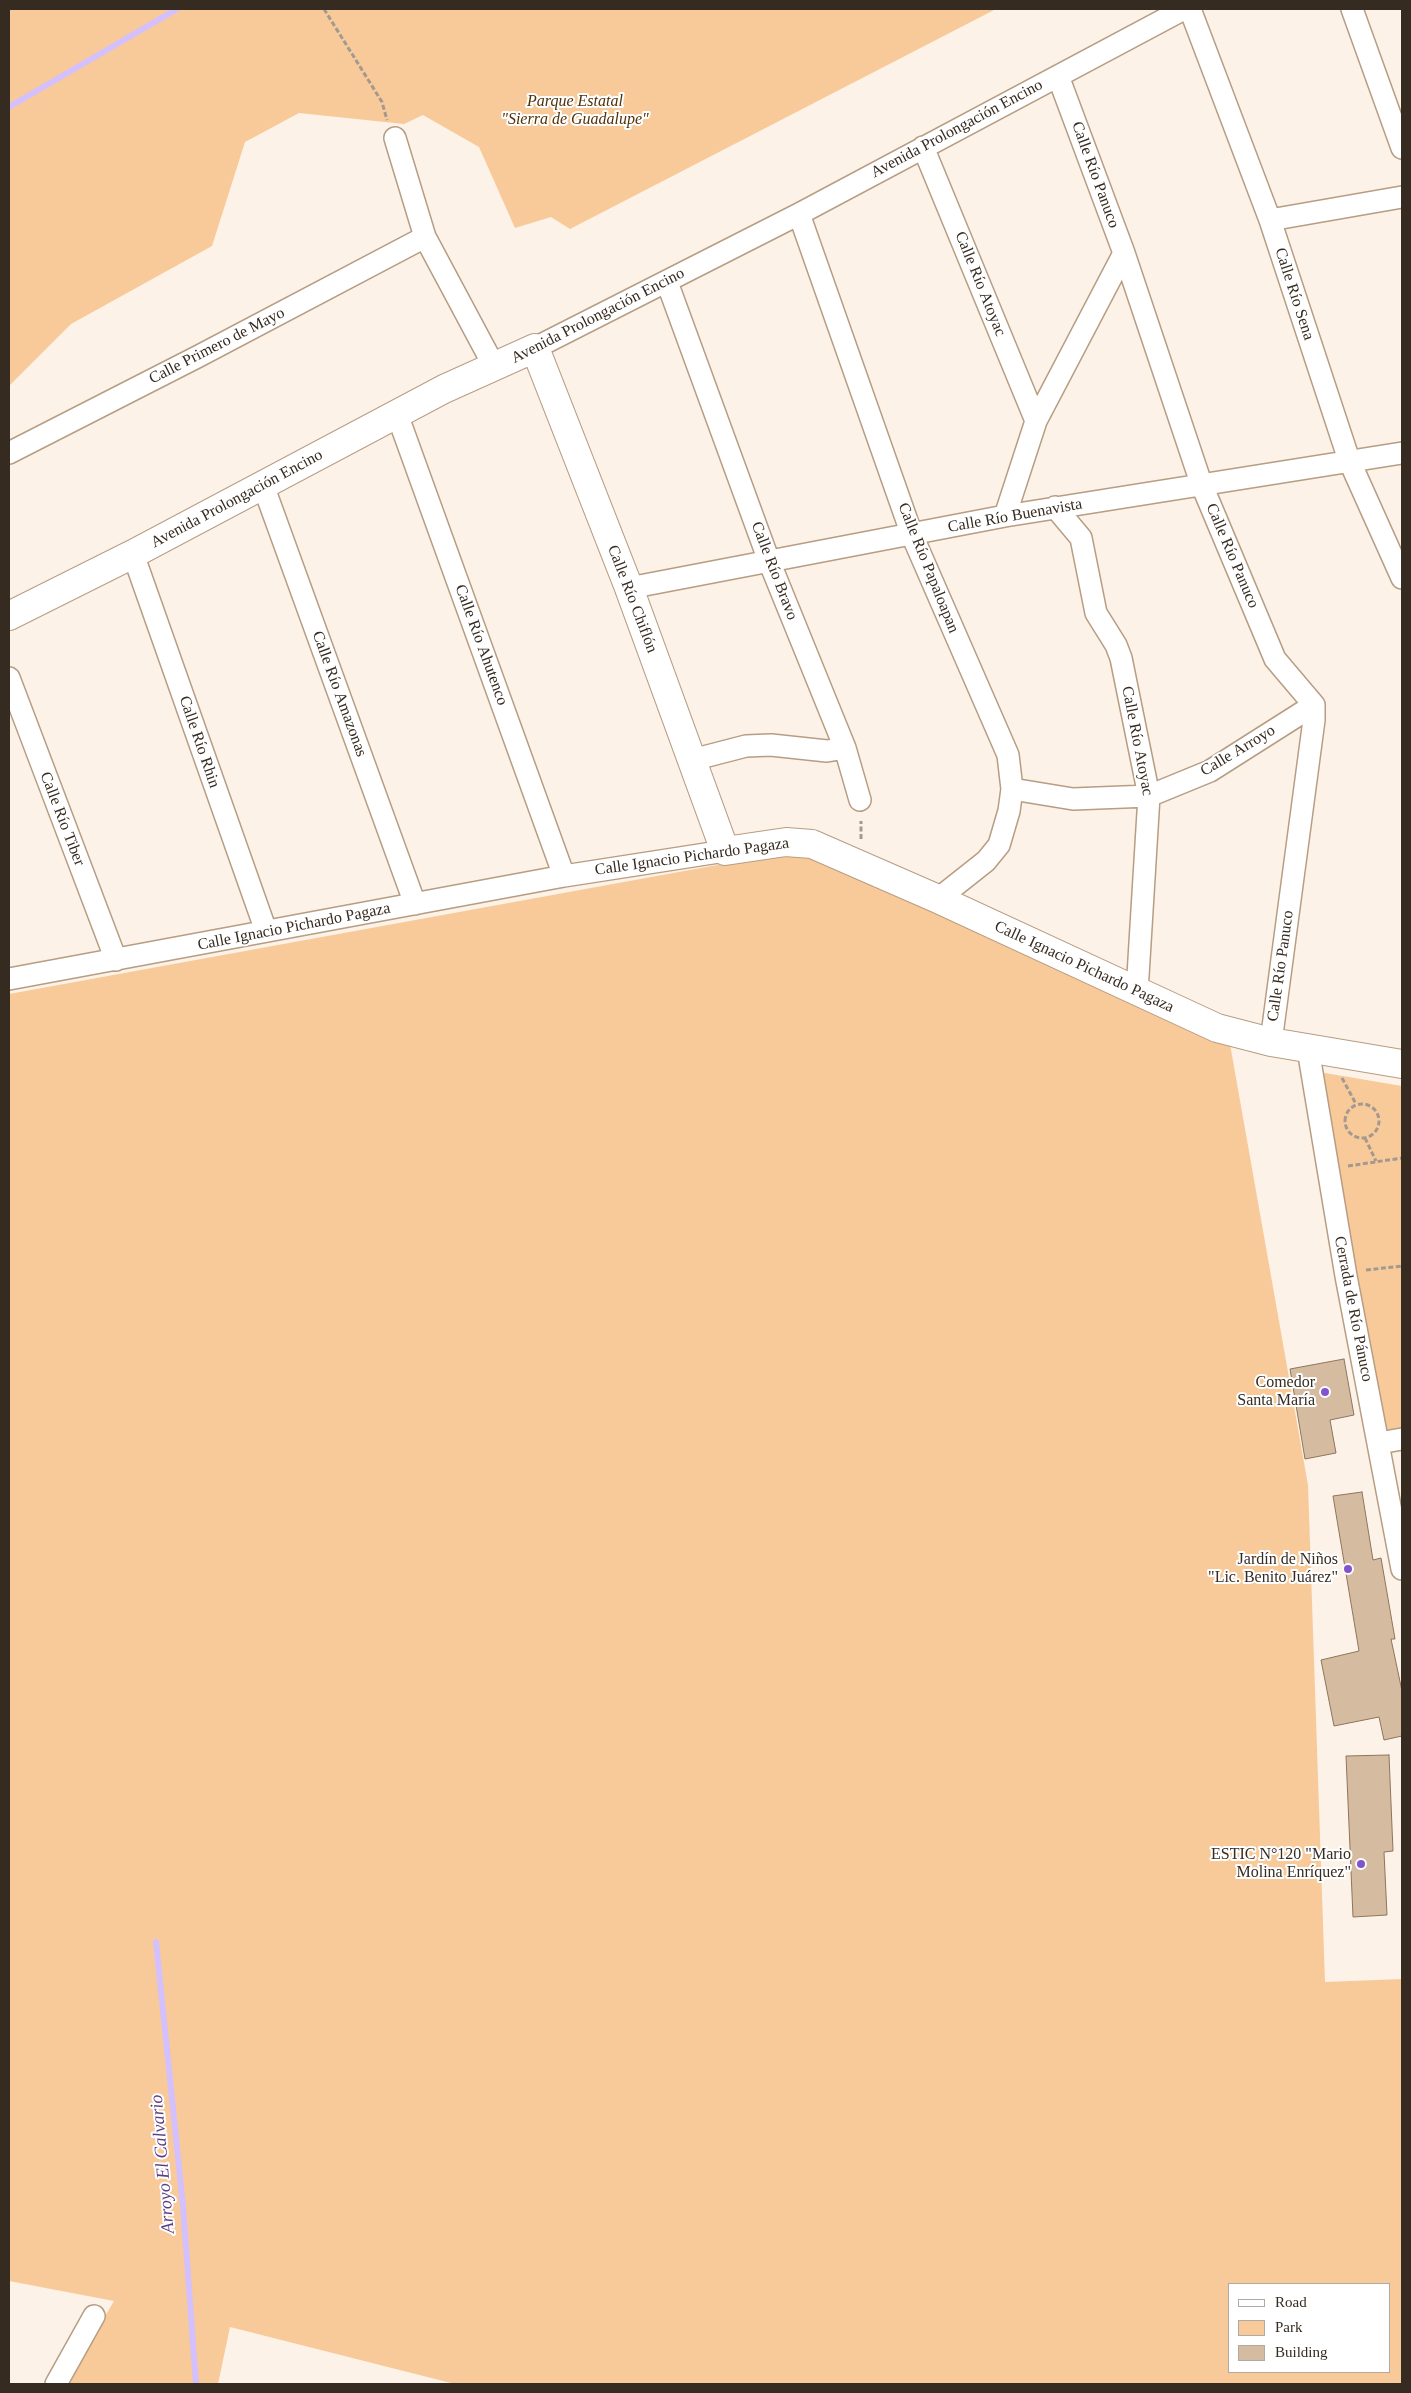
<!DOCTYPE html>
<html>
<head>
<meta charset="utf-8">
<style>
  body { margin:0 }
  #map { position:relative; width:1411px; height:2393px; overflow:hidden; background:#fdf2e7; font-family:"Times New Roman",serif }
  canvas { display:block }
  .frame { position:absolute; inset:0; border:10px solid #362b21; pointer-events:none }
  .legend { position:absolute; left:1228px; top:2283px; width:162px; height:90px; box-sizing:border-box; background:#fff; border:1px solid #afaaa6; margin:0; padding:6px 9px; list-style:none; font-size:15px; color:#362b21 }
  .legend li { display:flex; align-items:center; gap:10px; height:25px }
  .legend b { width:25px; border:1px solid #afaaa6 }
</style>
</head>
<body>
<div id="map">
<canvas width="1411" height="2393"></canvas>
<div class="frame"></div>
<ul class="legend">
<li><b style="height:6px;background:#fff"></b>Road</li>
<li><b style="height:14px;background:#f8ca9a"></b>Park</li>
<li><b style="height:14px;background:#d5bba0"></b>Building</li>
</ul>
</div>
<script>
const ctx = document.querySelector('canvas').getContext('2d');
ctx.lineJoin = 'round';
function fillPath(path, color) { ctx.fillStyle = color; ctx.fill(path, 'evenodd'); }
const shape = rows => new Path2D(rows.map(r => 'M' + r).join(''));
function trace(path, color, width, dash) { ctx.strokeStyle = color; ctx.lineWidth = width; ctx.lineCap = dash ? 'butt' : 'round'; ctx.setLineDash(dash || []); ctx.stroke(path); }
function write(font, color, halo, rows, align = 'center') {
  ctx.font = font + ' "Times New Roman",serif'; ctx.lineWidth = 4; ctx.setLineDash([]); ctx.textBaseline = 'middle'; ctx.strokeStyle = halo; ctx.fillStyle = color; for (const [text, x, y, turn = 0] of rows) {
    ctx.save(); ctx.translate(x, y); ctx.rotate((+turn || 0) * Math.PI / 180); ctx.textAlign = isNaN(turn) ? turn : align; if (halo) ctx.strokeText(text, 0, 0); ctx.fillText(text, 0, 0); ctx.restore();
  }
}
const green = shape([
  [9,9,996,9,570,229,551,217,515,228,479,147,423,115,404,124,299,113,245,142,212,246,71,324,9,386],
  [794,851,1230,1044,1308,1485,1325,1982,1402,1979,1402,2384,455,2384,230,2327,218,2384,65,2384,114,2301,9,2281,9,994],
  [1230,2284,1390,2284,1390,2372,1230,2372],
  [1319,1072,1402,1086,1402,1430,1379,1434]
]);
const stream = shape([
  [9,107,177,9],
  [156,1942,183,2206,196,2384]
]);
const building = shape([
  [1344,1359,1354,1415,1330,1420,1336,1453,1305,1459,1290,1369,1344,1359],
  [1362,1492,1373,1560,1381,1558,1395,1639,1391,1639,1402,1691,1402,1736,1384,1740,1379,1717,1334,1726,1321,1660,1359,1651,1333,1496,1362,1492],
  [1389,1755,1393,1851,1384,1852,1387,1915,1353,1917,1346,1756,1389,1755]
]);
const path = shape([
  [324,9,382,102,387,120],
  [861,839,861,821],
  [1342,1078,1356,1104],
  '1345 1121a17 17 0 1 1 34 0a17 17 0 1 1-34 0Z',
  [1365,1138,1376,1161],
  [1348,1166,1402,1158],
  [1366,1270,1402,1266]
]);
const street = shape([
  [1190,9,1270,220,1349,460,1402,578],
  [1352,9,1402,148],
  [1058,76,1124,253,1201,483,1275,659,1314,705,1314,720,1271,1042],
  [395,138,425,237,495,368],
  [923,147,1036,421],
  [799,214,912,535,1008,755,1012,789,1009,811,999,845,986,861,938,899],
  [1270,220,1402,197],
  [667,282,769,561,845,748,860,800],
  [535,348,799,214,1184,9],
  [397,414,564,876],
  [9,453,199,356,425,237],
  [263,485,415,904],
  [1055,507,1081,538,1096,613,1116,645,1121,658,1149,796,1137,992],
  [1005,516,1036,421,1124,253],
  [133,554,266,931],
  [629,588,1005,516,1402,453],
  [9,678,116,960],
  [692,760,746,746,771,745,827,751,845,748],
  [1012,789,1073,799,1149,796,1210,771,1314,705],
  [9,979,564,876,725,851],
  [1308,1049,1346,1276,1402,1569],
  [1379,1443,1402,1439],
  [56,2384,94,2316]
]);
const secondary = shape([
  [9,616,133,554,444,389,535,348,629,588,725,851,786,842,812,844,938,899,1217,1028,1271,1042,1402,1064]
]);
const markers = [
  [1325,1392,5,"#8353cb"],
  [1348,1569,5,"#8353cb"],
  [1361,1864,5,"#8353cb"]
];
const parkNames = [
  ["Parque Estatal",575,102],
  ["\"Sierra de Guadalupe\"",575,120]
];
const streetNames = [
  ["Avenida Prolongación Encino",957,129,-28],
  ["Calle Río Panuco",1095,175,70],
  ["Calle Río Atoyac",980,284,68],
  ["Calle Río Sena",1294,294,72],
  ["Avenida Prolongación Encino",598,316,-27],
  ["Calle Primero de Mayo",217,346,-27],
  ["Avenida Prolongación Encino",237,499,-28],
  ["Calle Río Buenavista",1015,516,-10],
  ["Calle Río Panuco",1232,556,67],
  ["Calle Río Papaloapan",928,568,68],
  ["Calle Río Bravo",774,571,69],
  ["Calle Río Chiflón",632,599,69],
  ["Calle Río Ahutenco",481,645,70],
  ["Calle Río Amazonas",339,694,70],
  ["Calle Río Atoyac",1137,741,79],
  ["Calle Río Rhin",199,742,71],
  ["Calle Arroyo",1238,751,-31],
  ["Calle Río Tiber",62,819,69],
  ["Calle Ignacio Pichardo Pagaza",692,857,-8],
  ["Calle Ignacio Pichardo Pagaza",294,927,-11],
  ["Calle Río Panuco",1281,966,-82],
  ["Calle Ignacio Pichardo Pagaza",1084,967,25],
  ["Cerrada de Río Pánuco",1353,1309,79]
];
const poiNames = [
  ["Comedor",1315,1383],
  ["Santa María",1315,1401],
  ["Jardín de Niños",1338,1560],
  ["\"Lic. Benito Juárez\"",1338,1578],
  ["ESTIC N°120 \"Mario",1351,1855],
  ["Molina Enríquez\"",1351,1873]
];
const waterNames = [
  ["Arroyo El Calvario",163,2164,-95]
];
fillPath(green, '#f8ca9a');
trace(stream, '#d3c0fd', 6);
fillPath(building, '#d5bba0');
trace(building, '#8d755c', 1);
trace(street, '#b79d83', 24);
trace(secondary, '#b79d83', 30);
trace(path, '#a4998e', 3, [5, 2.5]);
trace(street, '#fff', 21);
trace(secondary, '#fff', 28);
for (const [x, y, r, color] of markers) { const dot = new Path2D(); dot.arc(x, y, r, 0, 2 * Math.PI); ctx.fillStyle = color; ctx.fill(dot); trace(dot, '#fff', 2); }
write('italic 16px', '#503108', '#fff', parkNames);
write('16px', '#362b21', '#fff', streetNames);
write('16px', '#362b21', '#fff', poiNames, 'right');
write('italic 18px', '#5a3f87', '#fff', waterNames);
</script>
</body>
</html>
